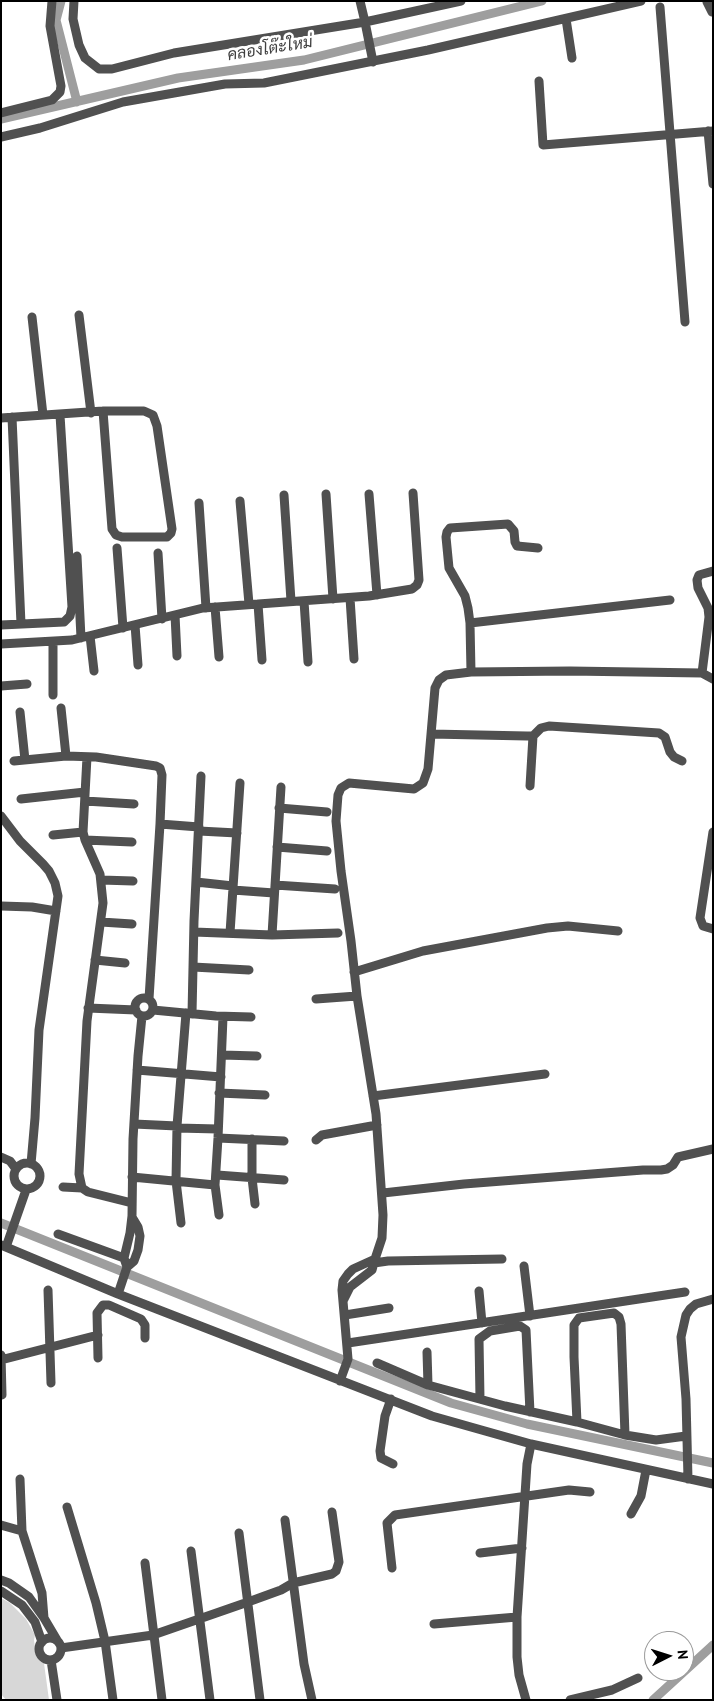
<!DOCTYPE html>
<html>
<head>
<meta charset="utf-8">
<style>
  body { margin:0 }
  #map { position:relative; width:714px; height:1701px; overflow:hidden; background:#fff; font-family:"PT Sans",sans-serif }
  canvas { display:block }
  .frame { position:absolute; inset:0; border:2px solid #000; pointer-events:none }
  .north { position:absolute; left:644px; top:1631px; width:50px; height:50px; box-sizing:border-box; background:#fff; border:1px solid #999; border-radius:50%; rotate:85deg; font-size:14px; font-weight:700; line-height:20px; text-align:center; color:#000 }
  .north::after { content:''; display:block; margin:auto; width:18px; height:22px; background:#000; clip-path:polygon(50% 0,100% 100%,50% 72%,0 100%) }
</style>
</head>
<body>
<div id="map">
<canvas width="714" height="1701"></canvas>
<div class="frame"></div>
<div class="north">N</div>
</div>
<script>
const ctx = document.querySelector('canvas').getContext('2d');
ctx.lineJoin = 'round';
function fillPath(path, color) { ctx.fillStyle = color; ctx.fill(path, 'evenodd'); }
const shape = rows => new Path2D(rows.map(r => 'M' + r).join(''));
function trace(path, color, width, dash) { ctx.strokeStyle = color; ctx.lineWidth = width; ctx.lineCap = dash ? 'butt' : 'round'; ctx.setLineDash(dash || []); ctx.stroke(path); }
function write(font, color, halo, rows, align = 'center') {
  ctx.font = font + ' "PT Sans",Sarabun,sans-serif'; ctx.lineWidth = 5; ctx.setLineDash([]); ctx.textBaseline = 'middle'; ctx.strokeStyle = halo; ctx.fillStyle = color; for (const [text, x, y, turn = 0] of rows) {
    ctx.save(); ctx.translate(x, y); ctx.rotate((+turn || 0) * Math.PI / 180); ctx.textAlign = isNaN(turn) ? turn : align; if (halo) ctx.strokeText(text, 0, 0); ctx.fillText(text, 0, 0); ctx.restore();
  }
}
const green = shape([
  [1,1598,10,1603,26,1619,35,1635,34,1640,35,1648,43,1656,49,1700,6,1700,1,1694]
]);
const canal = shape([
  [61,1,56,20,77,102],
  [1,119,178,78,304,60,542,1],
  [1,1223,451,1403,527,1424,713,1463],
  [653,1700,713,1645]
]);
const minor = shape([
  [74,1,73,19,79,45,85,58,99,69,112,69,174,53,365,22,373,62],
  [360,1,365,22,461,1],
  [707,2,712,12],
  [660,7,685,322],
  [566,19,572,58],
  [539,81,543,145,713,131],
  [1,113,52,100,60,92,61,86,50,26,52,1],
  [708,131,713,184],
  [1,137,40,128,123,102,225,84,264,83,428,50,641,1],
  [79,315,91,413],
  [32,317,43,415],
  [12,417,21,624],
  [1,418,103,411,144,411,153,415,157,426,172,529,171,533,167,537,122,537,116,535,112,529,103,411],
  [326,494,333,599],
  [369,494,377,595],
  [284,495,291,601],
  [240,501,249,604],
  [199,503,206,608],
  [117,548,123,628],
  [158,553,162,619],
  [77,556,81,638],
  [350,598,354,659],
  [304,601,308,662],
  [258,604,262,660],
  [215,607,219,657],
  [175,615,177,656],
  [470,623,670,600],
  [1,625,64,622,70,616,72,607,60,415],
  [135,625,138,665],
  [90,636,94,671],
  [53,642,53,695],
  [1,644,72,640,203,608,369,596,412,589,417,585,419,580,413,493],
  [471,672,470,623,468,608,465,596,449,568,446,537,447,532,450,528,508,524,514,531,515,542,517,546,538,548],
  [702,673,713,679],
  [1,686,27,684],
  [61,708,66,756],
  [20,712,25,760],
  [431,734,527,736,533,736,541,728,549,726,659,733,665,737,670,752,674,757,682,761],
  [87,757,83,832,85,840,100,874,103,903,87,1021,79,1174,82,1188,88,1192,132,1203],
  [14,761,66,756,96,757,156,766,160,768,162,775,160,824,149,999],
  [530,786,533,736],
  [21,799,85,792],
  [85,801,134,804],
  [279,808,327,812],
  [1,816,20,841,43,864,49,871,55,883,58,896,39,1030,35,1118,31,1164],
  [160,824,199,827],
  [199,831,237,833],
  [713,832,700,918,703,926,713,929],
  [53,835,83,832],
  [85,840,132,842],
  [277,847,327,851],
  [101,880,133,881],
  [196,882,233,886],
  [275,885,335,889],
  [233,890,274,893],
  [1,906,32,907,56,911],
  [101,922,132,924],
  [194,932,272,935,338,933],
  [230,933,240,783],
  [272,935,281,787],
  [95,960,125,963],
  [193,967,249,970],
  [354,972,423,951,547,928,568,926,618,931],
  '135 1007a9 9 0 1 1 18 0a9 9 0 1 1-18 0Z',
  [316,999,357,996],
  [88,1008,136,1010],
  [153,1010,216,1016,251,1017],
  [192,1014,194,921,201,776],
  [222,1055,257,1056],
  [137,1070,221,1077],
  [219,1093,265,1095],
  [373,1096,545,1074],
  [134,1124,177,1126],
  [177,1128,218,1129],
  [218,1138,284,1141],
  [252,1139,252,1178,255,1204],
  [316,1140,322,1135,377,1125],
  [1,1157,10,1161,16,1169],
  '14 1176a13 13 0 1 1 26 0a13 13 0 1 1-26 0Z',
  [217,1175,284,1180],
  [132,1177,215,1185],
  [63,1187,82,1188],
  [383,1193,464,1184,643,1170,661,1170,667,1169,673,1165,678,1157,713,1149],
  [219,1215,215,1185,218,1138,223,1017],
  [181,1223,176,1181,177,1126,186,1013],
  [58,1234,124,1258],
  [1,1245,118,1294,432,1416,531,1444,713,1484],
  [6,1247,26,1190],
  [374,1263,388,1261,502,1259],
  [524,1266,530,1316],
  [127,1267,124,1258,130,1233,132,1216,133,1139,138,1056,142,1016],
  [48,1290,51,1383],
  [479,1291,482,1323],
  [118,1294,127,1267,134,1261,138,1250,140,1236,138,1227,132,1217],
  [343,1301,350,1287,372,1270,375,1259],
  [345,1315,389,1308],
  [348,1343,685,1292],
  [427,1352,428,1385],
  [1,1355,2,1395],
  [98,1358,97,1313,103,1305,109,1305,141,1319,145,1325,145,1338],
  [1,1360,98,1335],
  [377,1363,428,1385,505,1406,577,1422,625,1435,656,1440,686,1436],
  [340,1381,348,1359,342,1290,343,1281,348,1274,353,1269,375,1259,382,1238,383,1215,376,1114,357,996,351,941,341,871,336,821,338,795,341,788,349,783,414,789,423,783,428,769,435,688,439,680,446,675,471,672,570,671,702,673,709,617,708,608,698,588,697,580,699,575,713,571],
  [391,1399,385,1416,380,1451,381,1458,393,1464],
  [480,1399,479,1339,490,1331,520,1326,526,1330,530,1412],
  [577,1422,574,1357,574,1325,579,1318,614,1313,619,1317,621,1324,625,1435],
  [20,1479,22,1531,42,1593,44,1618],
  [688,1479,686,1399,681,1337,686,1315,690,1309,696,1304,713,1299],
  [67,1507,96,1603,105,1641,113,1700],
  [631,1514,641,1496,646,1470],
  [285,1520,304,1664,312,1700],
  [1,1525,22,1531],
  [239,1533,260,1700],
  [191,1551,210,1700],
  [480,1553,522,1548],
  [145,1563,162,1700],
  [392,1568,387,1523,395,1515,569,1490,590,1492],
  [1,1580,9,1583,29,1597,44,1618,57,1640],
  [1,1591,22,1605,35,1622,42,1642],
  [434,1624,517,1617],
  '39 1649a11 11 0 1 1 22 0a11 11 0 1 1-22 0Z',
  [61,1648,153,1635,248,1602,281,1590,293,1583,332,1574,336,1571,339,1562,332,1512],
  [51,1660,57,1700],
  [526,1700,519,1675,517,1657,517,1617,527,1464,531,1444],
  [570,1700,612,1690,638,1678]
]);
const waterNames = [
  ["คลองโต๊ะใหม่",270,49,-9]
];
fillPath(green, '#d7d7d7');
trace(canal, '#9e9e9e', 9);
trace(minor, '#505050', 9);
write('italic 16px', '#3f3f3f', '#fff', waterNames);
</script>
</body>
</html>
